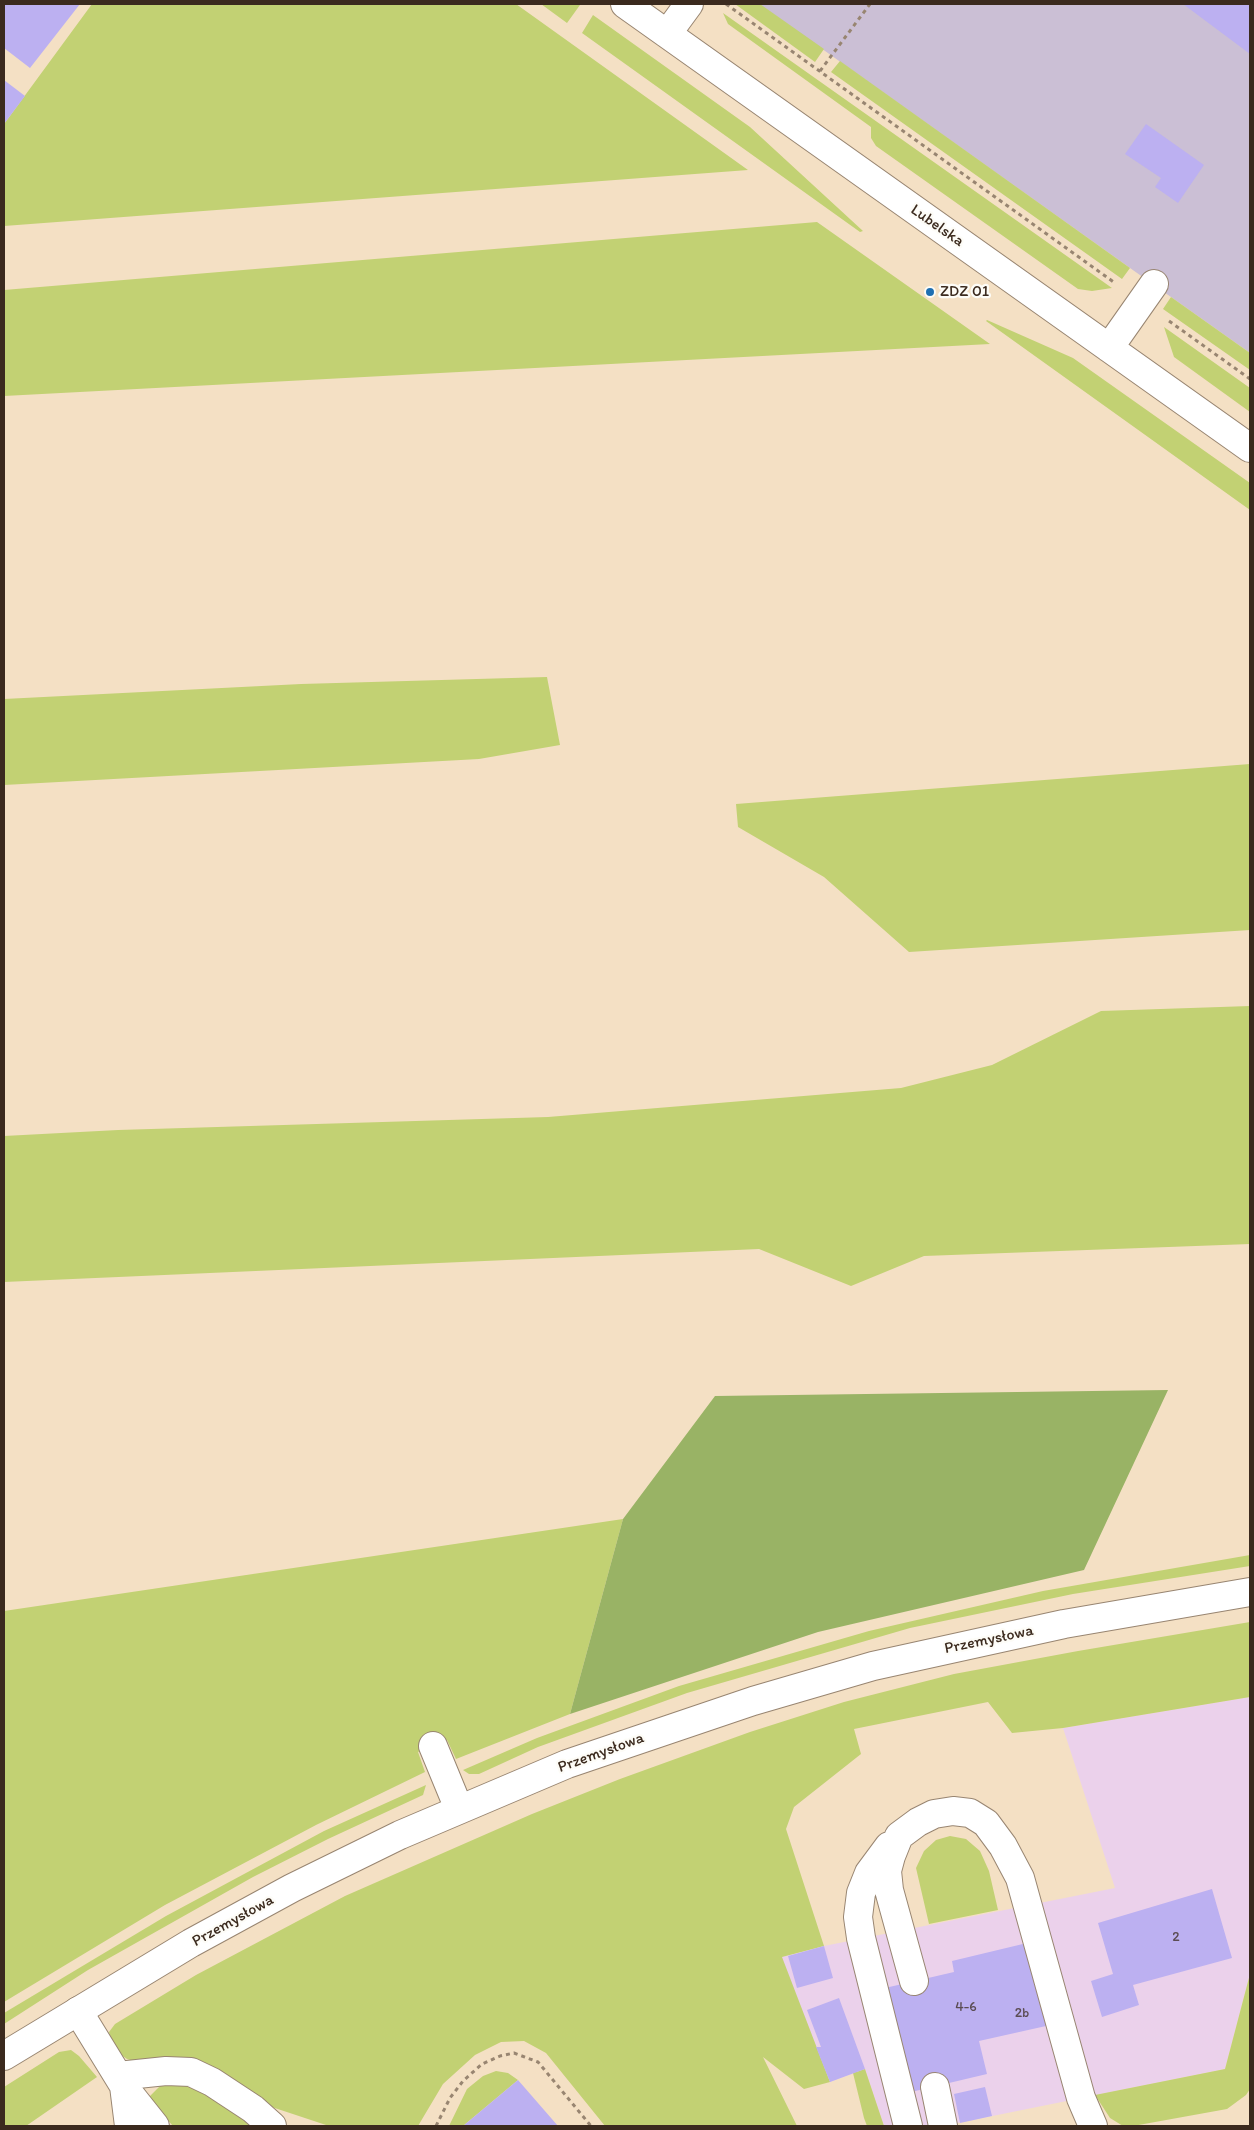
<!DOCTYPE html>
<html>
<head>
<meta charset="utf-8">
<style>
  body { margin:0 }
  #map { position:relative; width:1254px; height:2130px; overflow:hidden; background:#f4e0c4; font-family:Itim,sans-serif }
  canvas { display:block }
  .frame { position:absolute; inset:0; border:5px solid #3b2a1e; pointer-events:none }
</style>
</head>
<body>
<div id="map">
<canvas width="1254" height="2130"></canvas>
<div class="frame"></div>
</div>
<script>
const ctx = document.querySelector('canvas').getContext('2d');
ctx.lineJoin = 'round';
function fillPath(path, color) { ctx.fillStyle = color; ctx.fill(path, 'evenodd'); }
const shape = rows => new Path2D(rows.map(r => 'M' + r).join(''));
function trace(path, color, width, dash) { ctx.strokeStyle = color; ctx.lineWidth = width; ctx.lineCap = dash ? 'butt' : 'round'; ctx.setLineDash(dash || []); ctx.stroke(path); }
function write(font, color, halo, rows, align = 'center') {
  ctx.font = font + ' Itim,sans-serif'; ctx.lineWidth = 4.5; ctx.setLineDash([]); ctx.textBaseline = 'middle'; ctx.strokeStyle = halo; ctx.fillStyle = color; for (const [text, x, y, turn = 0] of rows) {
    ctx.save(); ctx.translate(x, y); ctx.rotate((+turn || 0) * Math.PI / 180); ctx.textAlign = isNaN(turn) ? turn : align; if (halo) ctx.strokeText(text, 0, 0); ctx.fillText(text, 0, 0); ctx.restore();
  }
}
const built = shape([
  [1250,1697,1250,1974,1225,2069,943,2126,884,2126,865,2069,830,2082,781,1957,824,1946,1115,1888,1063,1728]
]);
const industrial = shape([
  [759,4,1250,4,1250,353,1130,268]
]);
const green = shape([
  [92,4,516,4,748,170,4,226,4,124],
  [541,4,578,4,580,5,567,23],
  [735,4,760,4,824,49,815,62],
  [723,13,1112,288,1092,291,1078,289,876,146,871,138,871,127,728,24],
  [593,15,750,127,863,231,860,232,582,33],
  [840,61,1130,268,1122,279,831,72],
  [817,222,990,344,4,396,4,290],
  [1171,297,1250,353,1250,370,1163,309],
  [987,320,1073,358,1250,483,1250,510,986,321],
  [1164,327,1250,388,1250,412,1174,357],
  [547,677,560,745,479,759,4,785,4,699,301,684],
  [1250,764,1250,930,909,952,824,877,738,827,736,804],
  [1250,1006,1250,1244,924,1256,851,1286,759,1249,4,1282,4,1136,118,1130,548,1117,901,1088,992,1065,1101,1011],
  [623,1519,570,1714,456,1759,447,1740,418,1752,425,1772,316,1825,165,1905,4,2002,4,1611],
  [1250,1555,1250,1566,1073,1594,910,1628,687,1693,538,1747,479,1774,469,1774,463,1770,537,1738,679,1686,869,1631,1043,1591],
  [1250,1622,1250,1697,1063,1728,1012,1733,988,1702,854,1729,861,1754,794,1807,786,1829,824,1946,782,1957,830,2082,804,2089,763,2057,797,2126,605,2126,546,2053,524,2041,501,2042,475,2055,443,2084,418,2126,329,2126,127,2059,117,2052,111,2041,109,2032,115,2024,196,1975,345,1896,532,1814,620,1779,750,1732,844,1702,954,1674,1078,1651],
  [426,1785,423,1795,328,1839,253,1877,88,1970,4,2024,4,2013,166,1916,324,1831],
  [950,1836,966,1839,980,1851,989,1871,998,1910,929,1924,916,1868,924,1851,936,1840],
  [1250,1974,1250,2089,1246,2095,1227,2109,1133,2126,1123,2126,1110,2118,1095,2095,1225,2069],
  [71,2050,79,2056,97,2077,26,2126,4,2126,4,2087,59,2052],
  [865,2069,884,2126,867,2126,864,2118,853,2073],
  [496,2071,508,2073,518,2080,463,2126,449,2126,467,2089,483,2076],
  [174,2080,191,2080,262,2126,173,2126,148,2098,160,2086]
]);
const forest = shape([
  [1168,1390,1084,1570,818,1632,570,1714,623,1519,715,1396]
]);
const building = shape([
  [4,4,80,4,30,68,4,48],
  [1183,4,1250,4,1250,54],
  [4,80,25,96,4,124],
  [1146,124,1204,165,1178,203,1155,187,1161,178,1125,154],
  [1212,1889,1232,1958,1133,1985,1139,2005,1102,2017,1091,1981,1113,1974,1098,1923],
  [1027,1943,1046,2026,979,2041,987,2074,911,2092,885,1988,954,1972,952,1961],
  [824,1946,833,1978,797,1988,788,1956],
  [839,1998,865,2069,830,2082,816,2047,821,2047,807,2010],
  [518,2080,558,2126,463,2126],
  [985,2087,992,2116,960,2123,954,2094]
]);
const path = shape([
  [726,4,1115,283],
  [820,71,870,4],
  [1169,321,1250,379],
  [436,2126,450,2098,463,2081,482,2064,500,2056,514,2053,538,2062,591,2126]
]);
const minor = shape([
  [625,4,1250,448],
  [667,34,689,4],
  [1109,348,1154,284],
  [433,1746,459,1809],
  [889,1846,869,1873,861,1893,858,1917,861,1938,908,2126],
  [914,1981,889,1890,887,1871,891,1856,899,1836,918,1822,934,1814,953,1811,970,1813,986,1823,1003,1846,1020,1878,1081,2098,1093,2126],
  [78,2011,124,2086,129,2126],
  [118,2076,166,2071,191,2072,212,2082,253,2109,272,2126],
  [124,2087,155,2126],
  [935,2087,943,2126]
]);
const major = shape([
  [4,2056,191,1943,292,1888,400,1835,567,1764,753,1701,873,1666,1064,1624,1250,1592]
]);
const markers = [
  [930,292,5,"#1f6fb2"]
];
const numberNames = [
  ["2",1176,1937],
  ["4-6",966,2007],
  ["2b",1022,2013]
];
const streetNames = [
  ["Lubelska",937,226,35],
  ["Przemysłowa",989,1640,-12],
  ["Przemysłowa",601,1753,-20],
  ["Przemysłowa",233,1921,-29]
];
const poiNames = [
  ["ZDZ 01",940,292]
];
fillPath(built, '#ebd1eb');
fillPath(industrial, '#cbbfd5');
fillPath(green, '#c2d173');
fillPath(forest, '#99b365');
fillPath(building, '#bcb0f1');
trace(minor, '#988571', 30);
trace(major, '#988571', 30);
trace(path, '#988571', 3, [4, 4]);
trace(minor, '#fff', 28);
trace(major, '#fff', 28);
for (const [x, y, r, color] of markers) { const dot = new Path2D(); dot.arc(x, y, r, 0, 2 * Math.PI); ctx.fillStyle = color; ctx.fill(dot); trace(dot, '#fdfcf7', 2); }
write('14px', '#5b4c53', null, numberNames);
write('16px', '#3b2a1e', '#fdfcf7', streetNames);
write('16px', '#3b2a1e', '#fdfcf7', poiNames, 'left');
</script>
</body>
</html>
